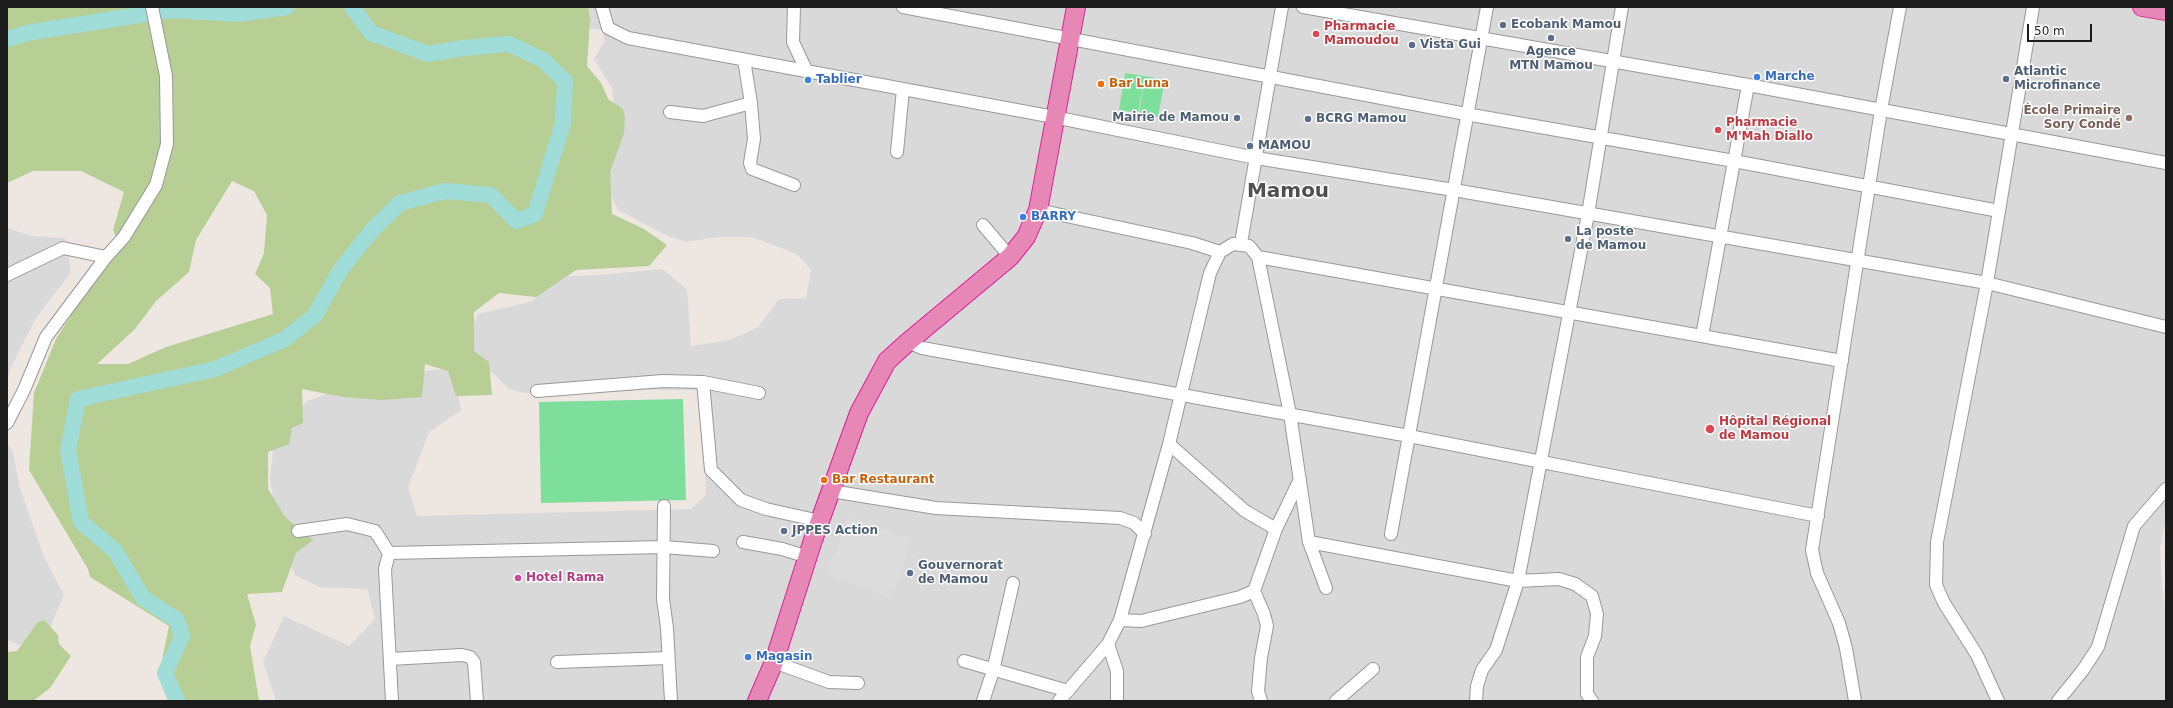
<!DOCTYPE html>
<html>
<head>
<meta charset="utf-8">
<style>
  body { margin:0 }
  #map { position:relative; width:2173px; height:708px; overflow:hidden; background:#eee6e1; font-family:"DejaVu Sans",sans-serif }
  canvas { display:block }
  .frame { position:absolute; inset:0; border:8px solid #1c1c1c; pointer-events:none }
  .scale { position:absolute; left:2027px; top:24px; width:65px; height:18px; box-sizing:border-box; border:2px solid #1c1c1c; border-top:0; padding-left:5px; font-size:12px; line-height:14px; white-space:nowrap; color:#1c1c1c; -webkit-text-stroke:3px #fff; paint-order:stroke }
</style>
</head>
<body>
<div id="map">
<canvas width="2173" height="708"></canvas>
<div class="frame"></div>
<div class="scale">50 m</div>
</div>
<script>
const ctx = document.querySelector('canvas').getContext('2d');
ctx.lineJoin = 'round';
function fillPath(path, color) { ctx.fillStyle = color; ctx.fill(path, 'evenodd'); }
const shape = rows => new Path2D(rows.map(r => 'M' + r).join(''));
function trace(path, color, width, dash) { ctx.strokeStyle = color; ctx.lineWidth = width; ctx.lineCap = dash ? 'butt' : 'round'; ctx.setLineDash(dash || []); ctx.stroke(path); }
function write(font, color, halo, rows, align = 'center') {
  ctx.font = font + ' "DejaVu Sans",sans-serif'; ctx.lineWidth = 3; ctx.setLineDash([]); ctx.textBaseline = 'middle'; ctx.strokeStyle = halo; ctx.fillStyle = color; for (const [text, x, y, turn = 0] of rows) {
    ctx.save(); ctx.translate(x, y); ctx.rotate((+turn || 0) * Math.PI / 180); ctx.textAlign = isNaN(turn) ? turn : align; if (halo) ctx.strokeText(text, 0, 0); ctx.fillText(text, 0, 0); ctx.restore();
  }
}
const residential = shape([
  [564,7,2166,7,2166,517,2160,549,2162,588,2166,615,2166,701,276,701,263,662,284,616,349,646,375,619,367,589,319,587,295,575,280,540,270,480,274,442,307,401,355,384,432,370,453,369,461,410,429,432,408,487,417,516,691,509,706,495,701,390,637,390,564,393,523,393,508,388,494,374,476,361,465,345,478,314,533,301,547,277,599,275,662,269,687,289,691,346,730,340,758,327,779,299,806,298,811,270,797,254,751,237,718,237,686,242,664,234,618,210,604,183,616,119,612,88,594,59,605,40,602,30,576,26],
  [7,228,32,236,65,238,71,272,36,318,11,367,7,382],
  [7,442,13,452,20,488,44,557,64,595,48,632,25,647,7,640]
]);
const forest = shape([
  [7,7,588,7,590,20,587,66,601,83,608,99,623,109,625,118,624,133,610,172,612,214,644,229,667,245,649,266,576,270,536,297,499,293,474,312,474,351,489,362,492,395,456,396,448,371,425,364,422,397,381,400,343,397,302,389,303,423,292,428,289,444,268,452,268,489,285,517,313,540,296,553,282,592,247,594,256,625,250,646,259,701,168,701,159,675,169,626,90,577,88,569,29,470,34,393,56,339,102,266,120,246,113,230,124,192,81,171,33,171,7,183],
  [232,181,254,191,267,215,264,253,255,274,270,288,273,314,166,347,128,364,97,364,135,329,156,301,189,272,196,240],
  [44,620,58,635,59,644,71,656,50,688,33,701,7,701,7,652,17,651,37,623]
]);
const pitch = shape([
  [1125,73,1145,76,1138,113,1119,110],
  [1145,76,1165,80,1158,117,1139,114],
  [683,399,686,500,541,503,539,402]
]);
const parking = shape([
  [848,517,912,540,891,598,827,575]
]);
const river = shape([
  [7,39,32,32,171,10,237,14,287,7],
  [177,701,165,673,182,636,177,620,143,598,115,551,81,522,68,450,78,399,215,369,285,339,315,315,341,269,373,229,400,203,444,191,491,195,516,221,535,214,563,123,565,81,543,60,509,44,463,48,428,54,371,33,352,7]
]);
const minor = shape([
  [602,7,608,28,628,38,1054,117,1256,158,1454,190,1987,283,2166,327],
  [794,7,793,42,807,72],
  [903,7,1466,114,1734,161,1999,211],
  [1303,7,1748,85,2166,163],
  [744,60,751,103,754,139,750,163,752,169,794,185],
  [670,112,703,116,751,103],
  [897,152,903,89],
  [1038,210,1192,243,1220,252],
  [983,225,1010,257],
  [1241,243,1282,7],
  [1258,257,1842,361],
  [7,275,63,248,106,257],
  [1702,336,1748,85],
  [908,342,922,348,1409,436,1818,516],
  [703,382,711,470,741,500,766,509,820,521],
  [537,391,663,381,703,382,759,393],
  [7,423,24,390,46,337,106,257,124,237,156,185,167,144,166,76,152,7],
  [1169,444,1245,511,1276,529],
  [831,491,936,508,1120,518,1134,523,1145,534],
  [664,506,663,599,667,628,671,701],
  [298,531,347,524,375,531,389,553,385,569,392,701],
  [1391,534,1487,7],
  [743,542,782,549,808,557],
  [1309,542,1518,581,1559,579,1575,584,1592,596,1597,614,1595,636,1587,657,1587,694,1592,701],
  [389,553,664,547,713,551],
  [1254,591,1264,614,1267,626,1261,658,1258,691,1261,701],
  [1120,620,1141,621,1240,597,1254,591,1276,529,1300,479],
  [1108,644,1117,671,1117,701],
  [390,659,462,655,470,657,474,662,477,701],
  [964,661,1068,691],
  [557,662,668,658],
  [774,662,829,682,858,683],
  [983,701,993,671,1013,583],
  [1059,701,1108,644,1120,620,1169,444,1210,273,1220,252,1233,244,1249,246,1258,257,1290,414,1309,542,1326,588],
  [1336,701,1373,669],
  [1476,701,1477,686,1482,670,1496,650,1518,581,1588,214,1622,7],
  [1855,701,1846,648,1839,623,1817,573,1812,550,1881,110,1900,7],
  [1998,701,1977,655,1944,603,1936,585,1937,542,1987,283,2033,7],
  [2058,701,2083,670,2098,647,2134,526,2166,489]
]);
const highway = shape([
  [2142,7,2166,11],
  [757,701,774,662,813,540,859,413,887,361,908,342,1010,257,1026,237,1038,210,1076,7]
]);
const markers = [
  [1503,25,4,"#5c6f8a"],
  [1316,34,4,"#e0444e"],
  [1551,38,4,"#5c6f8a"],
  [1412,45,4,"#5c6f8a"],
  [1757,77,4,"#3f7fe0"],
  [2006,79,4,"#5c6f8a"],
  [808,80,4,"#3f7fe0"],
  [1101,84,4,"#e8710a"],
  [1237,118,4,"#5c6f8a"],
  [2129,118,4,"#8d6e63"],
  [1308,119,4,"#5c6f8a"],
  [1718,130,4,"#e0444e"],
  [1250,146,4,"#5c6f8a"],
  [1023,217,4,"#3f7fe0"],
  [1568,239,4,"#5c6f8a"],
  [1710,429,5,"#e0444e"],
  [824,480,4,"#e8710a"],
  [784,531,4,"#5c6f8a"],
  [910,573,4,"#5c6f8a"],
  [518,578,4,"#d1479c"],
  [748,657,4,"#3f7fe0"]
];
const serviceNames = [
  ["Ecobank Mamou",1511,25],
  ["Vista Gui",1420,45],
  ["Agence",1551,52,"center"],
  ["MTN Mamou",1551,66,"center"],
  ["Atlantic",2014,72],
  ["Microfinance",2014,86],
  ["Mairie de Mamou",1229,118,"right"],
  ["BCRG Mamou",1316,119],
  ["MAMOU",1258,146],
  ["La poste",1576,232],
  ["de Mamou",1576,246],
  ["JPPES Action",792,531],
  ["Gouvernorat",918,566],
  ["de Mamou",918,580]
];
const healthNames = [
  ["Pharmacie",1324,27],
  ["Mamoudou",1324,41],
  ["Pharmacie",1726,123],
  ["M'Mah Diallo",1726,137],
  ["Hôpital Régional",1719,422],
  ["de Mamou",1719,436]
];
const shopNames = [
  ["Marche",1765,77],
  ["Tablier",816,80],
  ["BARRY",1031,217],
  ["Magasin",756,657]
];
const foodNames = [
  ["Bar Luna",1109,84],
  ["Bar Restaurant",832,480]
];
const educationNames = [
  ["École Primaire",2121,111],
  ["Sory Condé",2121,125]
];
const hotelNames = [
  ["Hotel Rama",526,578]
];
const townNames = [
  ["Mamou",1288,192]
];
fillPath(residential, '#dad9d9');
fillPath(forest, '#b7ce95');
fillPath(pitch, '#7ddf9b');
fillPath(parking, '#dcdcdc');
trace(river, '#a0dcd8', 16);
trace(minor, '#999', 14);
trace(highway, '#d92198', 20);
trace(minor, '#fff', 12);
trace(highway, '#e787b6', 18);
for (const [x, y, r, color] of markers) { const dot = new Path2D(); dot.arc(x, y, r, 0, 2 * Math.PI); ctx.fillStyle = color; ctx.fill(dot); trace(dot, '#fff', 1.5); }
write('bold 12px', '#4e5e75', '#fff', serviceNames, 'left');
write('bold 12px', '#be3a42', '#fff', healthNames, 'left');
write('bold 12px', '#366cbe', '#fff', shopNames, 'left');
write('bold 12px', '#c56008', '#fff', foodNames, 'left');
write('bold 12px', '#785e54', '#fff', educationNames, 'right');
write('bold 12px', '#b23c85', '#fff', hotelNames, 'left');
write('bold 20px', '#4f4f4f', '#fff', townNames);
</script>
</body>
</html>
